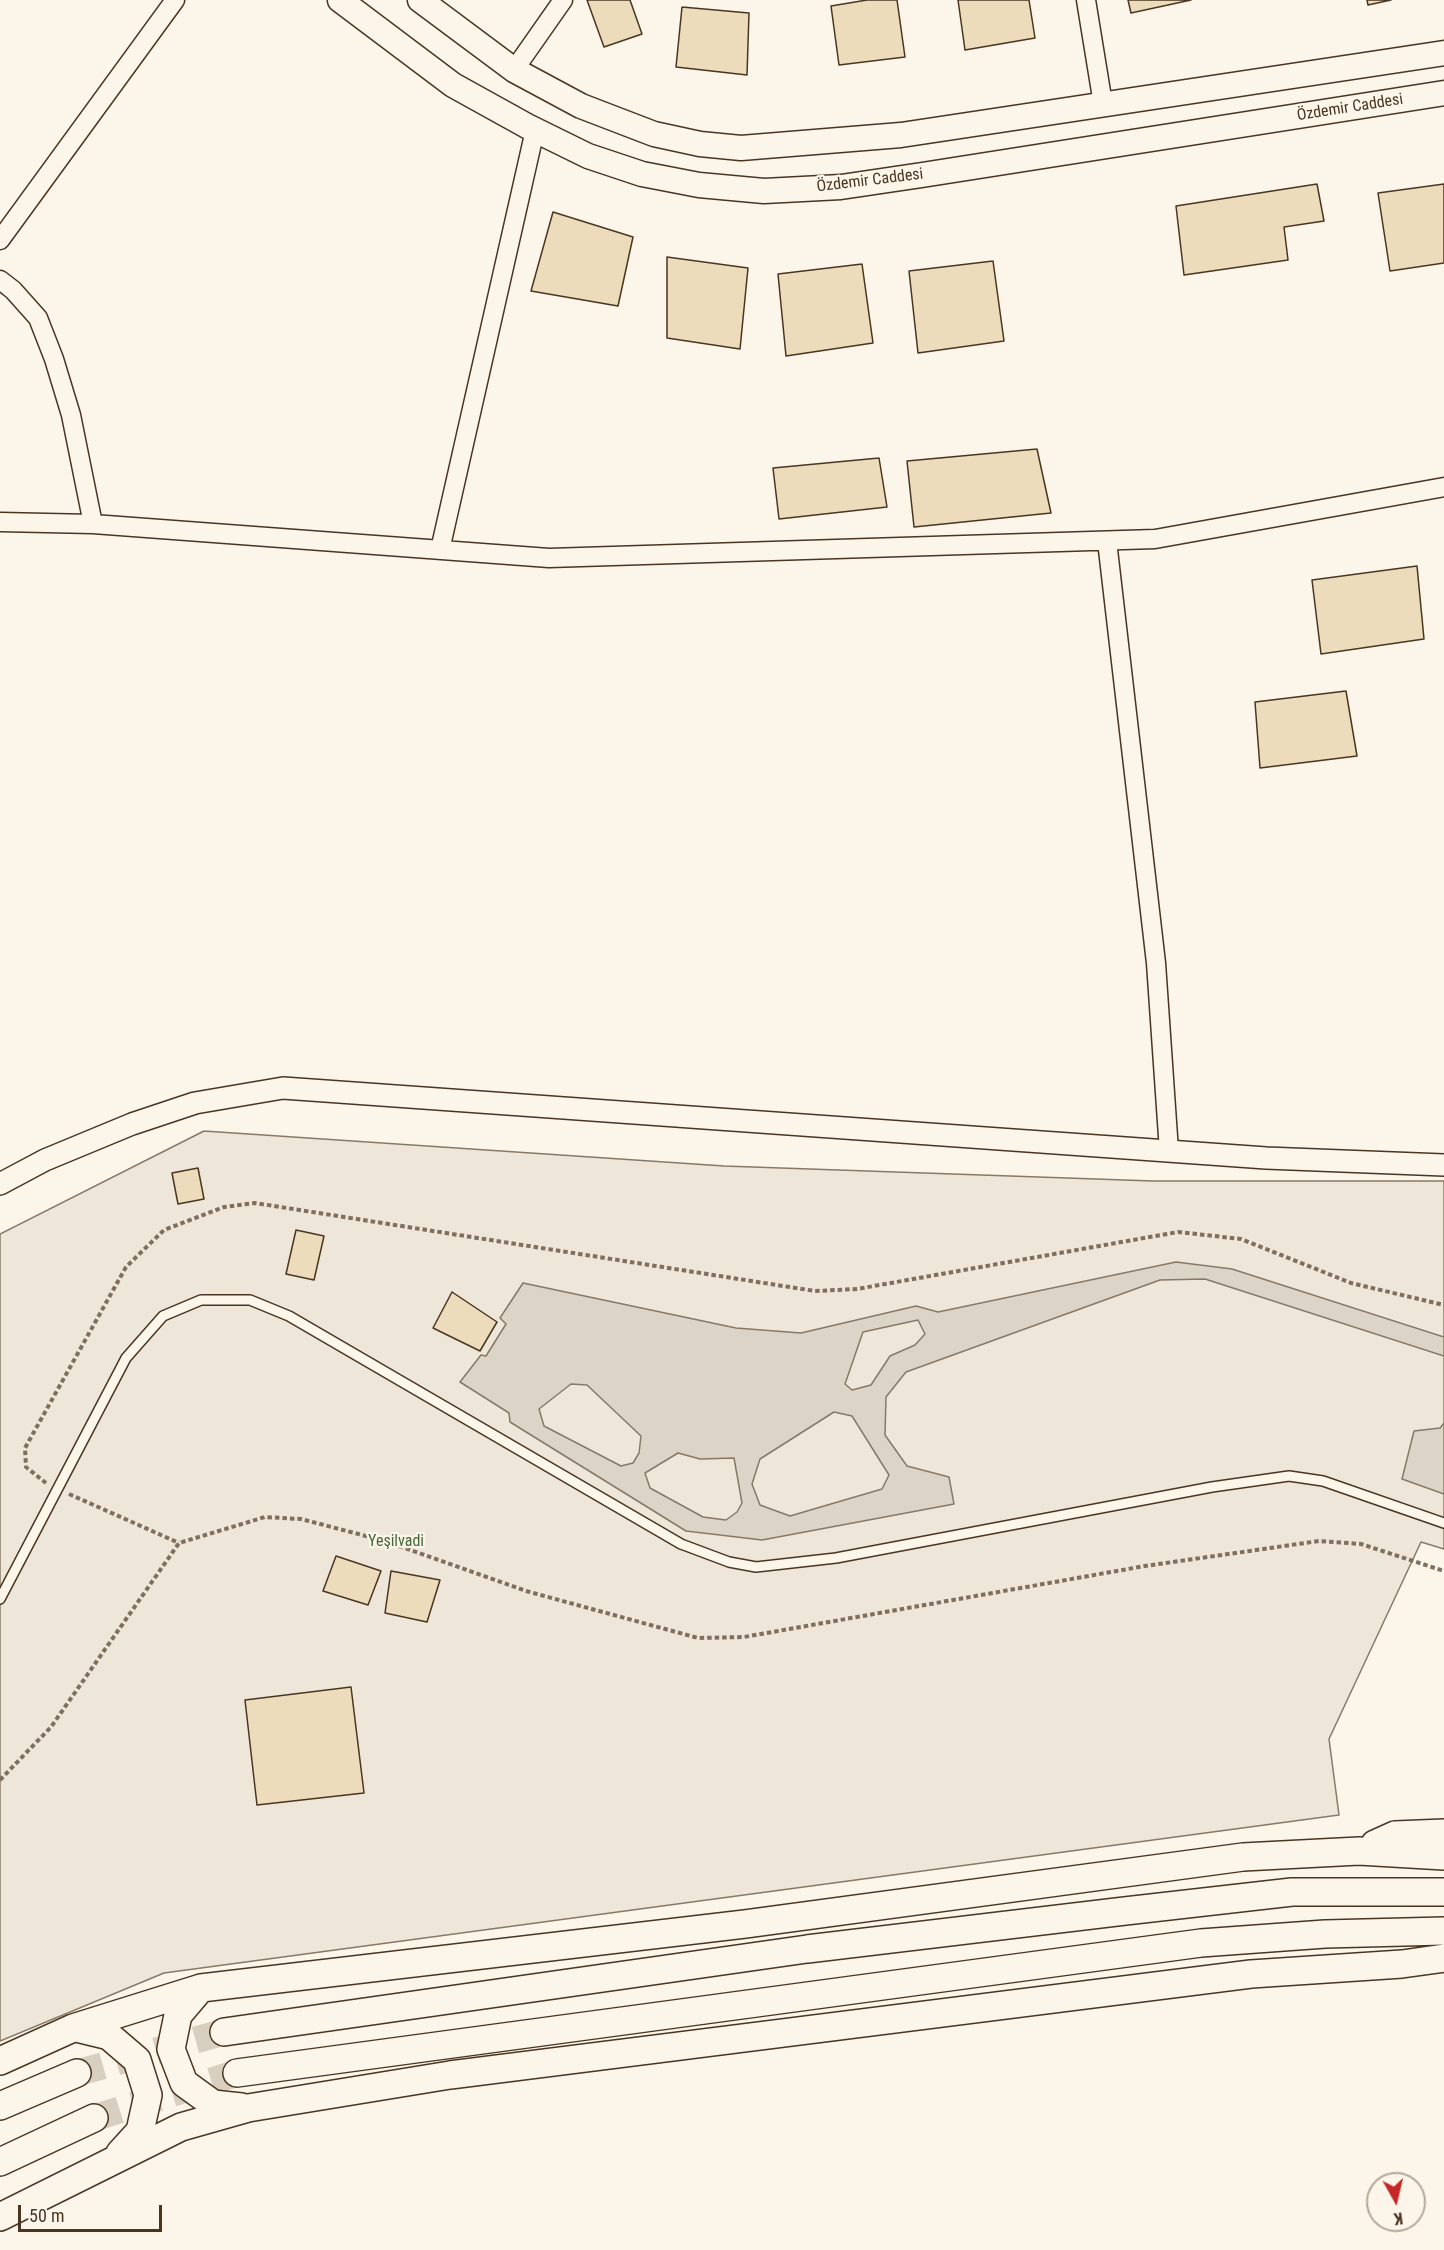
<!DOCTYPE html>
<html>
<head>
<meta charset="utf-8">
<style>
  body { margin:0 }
  #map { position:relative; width:1444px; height:2250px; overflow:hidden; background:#fbf6e9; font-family:"Roboto Condensed",sans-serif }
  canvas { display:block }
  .north { position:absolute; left:1366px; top:2172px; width:60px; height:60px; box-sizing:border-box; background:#fbf6e9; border:2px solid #b4a999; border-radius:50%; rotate:172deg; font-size:16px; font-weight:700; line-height:24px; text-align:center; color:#4a3520 }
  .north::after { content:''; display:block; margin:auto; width:21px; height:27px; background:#c62828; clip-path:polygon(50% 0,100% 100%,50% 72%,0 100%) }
  .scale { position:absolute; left:18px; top:2205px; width:144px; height:27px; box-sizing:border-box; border:3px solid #4a3520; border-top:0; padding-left:8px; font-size:18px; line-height:21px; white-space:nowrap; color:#4a3520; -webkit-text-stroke:4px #fbf6e9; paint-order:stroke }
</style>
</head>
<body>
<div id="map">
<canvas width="1444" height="2250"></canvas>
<div class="north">K</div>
<div class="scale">50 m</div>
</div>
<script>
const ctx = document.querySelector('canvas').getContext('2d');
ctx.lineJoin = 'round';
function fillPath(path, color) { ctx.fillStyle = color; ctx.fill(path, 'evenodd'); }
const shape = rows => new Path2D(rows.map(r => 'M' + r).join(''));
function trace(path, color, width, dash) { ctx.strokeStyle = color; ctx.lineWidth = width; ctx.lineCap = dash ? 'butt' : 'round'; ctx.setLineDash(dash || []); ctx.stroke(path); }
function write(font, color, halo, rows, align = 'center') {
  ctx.font = font + ' "Roboto Condensed",sans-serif'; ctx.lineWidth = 4.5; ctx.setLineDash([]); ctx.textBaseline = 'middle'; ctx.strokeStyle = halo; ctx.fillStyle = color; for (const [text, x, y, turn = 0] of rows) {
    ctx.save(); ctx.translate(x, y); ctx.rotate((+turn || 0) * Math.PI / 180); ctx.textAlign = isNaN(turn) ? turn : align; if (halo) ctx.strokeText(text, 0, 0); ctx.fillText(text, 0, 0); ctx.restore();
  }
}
const green = shape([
  [204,1131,724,1166,1153,1181,1444,1181,1444,1549,1421,1542,1329,1739,1339,1815,164,1973,0,2041,0,1234,204,1131]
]);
const water = shape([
  [1176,1262,1232,1269,1444,1337,1444,1356,1205,1279,1160,1280,906,1372,886,1397,885,1435,907,1466,949,1477,954,1504,762,1540,686,1531,510,1422,509,1413,460,1382,481,1355,486,1356,506,1324,500,1318,523,1283,736,1328,801,1333,916,1306,938,1312,1176,1262],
  [918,1320,925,1334,915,1345,890,1356,871,1385,852,1390,845,1384,863,1332,918,1320],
  [571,1384,587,1385,641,1436,639,1453,633,1463,621,1466,544,1426,539,1409,571,1384],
  [834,1412,852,1416,889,1475,882,1489,790,1516,760,1505,752,1484,760,1459,834,1412],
  [678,1453,700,1459,734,1458,742,1503,737,1512,726,1520,703,1517,650,1488,645,1473,678,1453],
  [1444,1423,1444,1494,1402,1479,1414,1431,1440,1428,1444,1423]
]);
const building = shape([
  [587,0,630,0,642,34,604,47,587,0],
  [867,0,897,0,905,57,839,65,831,6,867,0],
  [958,0,1029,0,1035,38,965,50,958,0],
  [1128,0,1191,0,1131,13,1128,0],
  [1367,0,1391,0,1368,5,1367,0],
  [682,7,749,13,747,75,676,67,682,7],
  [1317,184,1324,221,1284,227,1288,260,1184,275,1176,206,1317,184],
  [1444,184,1444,263,1390,271,1378,193,1444,184],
  [553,212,633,237,618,306,531,291,553,212],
  [667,257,748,268,740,349,667,338,667,257],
  [993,261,1004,341,918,353,909,271,993,261],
  [862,264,873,343,786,356,778,274,862,264],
  [1037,449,1051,513,914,527,907,461,1037,449],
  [879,458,887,507,779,519,773,468,879,458],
  [1417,566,1424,639,1321,654,1312,580,1417,566],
  [1346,691,1357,756,1260,768,1255,702,1346,691],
  [198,1168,204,1199,178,1204,172,1173,198,1168],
  [296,1230,324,1236,314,1280,286,1274,296,1230],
  [452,1292,497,1322,480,1351,433,1328,452,1292],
  [336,1556,381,1571,368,1605,323,1591,336,1556],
  [391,1571,440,1580,427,1622,385,1613,391,1571],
  [351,1687,364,1793,257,1805,245,1700,351,1687]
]);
const primaryTunnel = shape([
  [77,2073,224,2032],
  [94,2118,237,2073]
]);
const path = shape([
  [46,1483,26,1467,25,1448,126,1267,164,1230,224,1207,255,1203,815,1291,857,1289,1178,1232,1241,1239,1351,1283,1444,1305],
  [69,1494,179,1543],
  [0,1780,51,1727,179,1543,265,1517,301,1519,385,1541,526,1591,698,1638,744,1637,1145,1566,1319,1541,1361,1544,1444,1571]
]);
const service = shape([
  [0,1599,126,1358,163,1316,201,1300,250,1300,289,1316,681,1544,729,1562,756,1567,836,1558,1212,1487,1289,1476,1323,1481,1444,1523]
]);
const minor = shape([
  [1086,0,1103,104],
  [514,70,563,0],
  [0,240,175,0],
  [0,280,13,290,38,318,54,359,71,415,93,524],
  [0,522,93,524,549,558,1155,539,1444,487],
  [1107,541,1156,963,1169,1151],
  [440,550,535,130]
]);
const tertiary = shape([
  [0,1184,45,1160,132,1124,195,1103,283,1088,1266,1158,1444,1165]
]);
const secondary = shape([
  [340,0,453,85,527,126,588,156,642,174,699,185,764,191,841,187,922,175,1444,93],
  [420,0,514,70,581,106,654,134,700,144,741,148,901,135,1444,53]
]);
const primary = shape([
  [1375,1844,1395,1835,1444,1833],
  [201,1988,178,2015,171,2049,184,2083,213,2104,241,2107],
  [76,2028,109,2036,137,2060,148,2095,140,2131,120,2153],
  [224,2032,807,1949,1125,1911,1292,1892,1444,1892],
  [0,2061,73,2028,201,1988,745,1924,1243,1857,1359,1851,1444,1856],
  [237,2073,1201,1943,1325,1934,1444,1931],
  [0,2106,77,2073],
  [0,2162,94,2118],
  [0,2217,181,2127,248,2108,450,2075,1251,1974,1402,1964,1444,1958]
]);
const streetNames = [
  ["Özdemir Caddesi",1350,108,-9],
  ["Özdemir Caddesi",870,181,-7]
];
const parkNames = [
  ["Yeşilvadi",396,1542]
];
fillPath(green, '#ede6d9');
trace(green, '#887966', 1.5);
fillPath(water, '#dcd4c6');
trace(water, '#887966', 1.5);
fillPath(building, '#ecdcbc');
trace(building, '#4a3520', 1.5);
trace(primaryTunnel, '#d8cfc1', 27, [27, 14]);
trace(service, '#4a3520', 12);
trace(minor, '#4a3520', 21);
trace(tertiary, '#4a3520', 24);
trace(secondary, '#4a3520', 27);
trace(primary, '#4a3520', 30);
trace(path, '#7f6f5c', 4, [4.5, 3]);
trace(service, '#fbf6e9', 9);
trace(minor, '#fbf6e9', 18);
trace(tertiary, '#fbf6e9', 21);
trace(secondary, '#fbf6e9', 24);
trace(primary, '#fbf6e9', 27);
write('16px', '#4a3520', '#fbf6e9', streetNames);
write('16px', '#436837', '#fbf6e9', parkNames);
</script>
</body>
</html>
